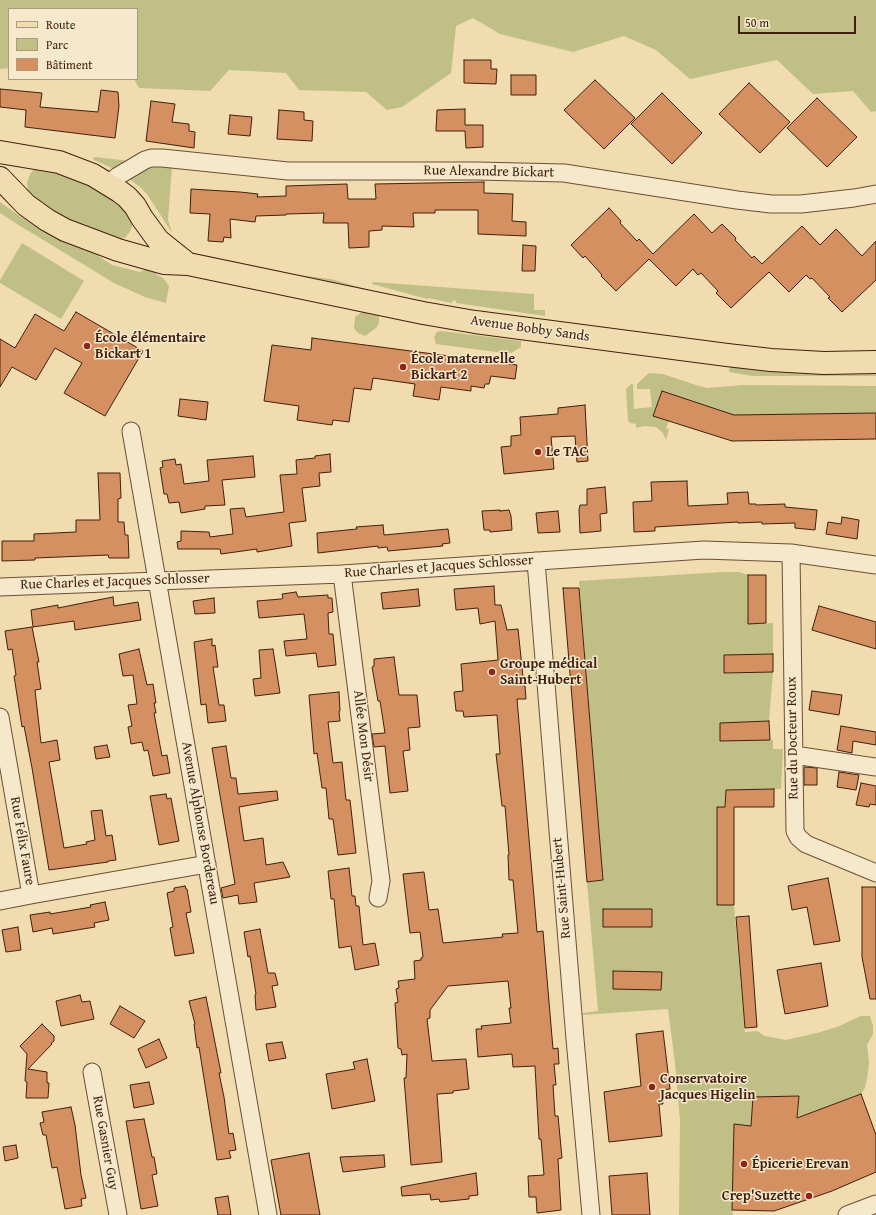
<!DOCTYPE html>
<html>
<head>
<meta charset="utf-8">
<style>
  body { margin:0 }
  #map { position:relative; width:876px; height:1215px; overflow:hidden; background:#f0dcaf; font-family:"Gentium Book Plus",serif }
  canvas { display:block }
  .legend { position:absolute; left:8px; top:8px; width:130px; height:72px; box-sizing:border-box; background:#f5e8cb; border:1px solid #ad9880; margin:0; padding:5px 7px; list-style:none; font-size:12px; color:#411f0f }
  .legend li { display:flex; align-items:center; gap:8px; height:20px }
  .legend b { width:20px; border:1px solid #ad9880 }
  .scale { position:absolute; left:738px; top:16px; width:118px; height:18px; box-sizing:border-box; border:2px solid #411f0f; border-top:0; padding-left:5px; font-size:12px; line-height:14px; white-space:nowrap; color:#411f0f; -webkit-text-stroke:3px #f5e8cb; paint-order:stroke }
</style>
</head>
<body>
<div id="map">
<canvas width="876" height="1215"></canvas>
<ul class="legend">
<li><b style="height:5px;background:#f0dcaf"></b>Route</li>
<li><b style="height:11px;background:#c0bf86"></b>Parc</li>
<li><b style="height:11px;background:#d59061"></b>Bâtiment</li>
</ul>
<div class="scale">50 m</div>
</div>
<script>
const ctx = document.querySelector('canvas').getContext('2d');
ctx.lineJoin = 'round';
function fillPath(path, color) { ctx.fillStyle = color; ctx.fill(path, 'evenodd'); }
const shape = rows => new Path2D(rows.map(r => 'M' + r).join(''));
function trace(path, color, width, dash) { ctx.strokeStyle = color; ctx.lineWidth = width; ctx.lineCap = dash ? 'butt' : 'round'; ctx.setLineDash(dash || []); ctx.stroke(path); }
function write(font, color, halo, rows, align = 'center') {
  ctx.font = font + ' "Gentium Book Plus",serif'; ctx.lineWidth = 3; ctx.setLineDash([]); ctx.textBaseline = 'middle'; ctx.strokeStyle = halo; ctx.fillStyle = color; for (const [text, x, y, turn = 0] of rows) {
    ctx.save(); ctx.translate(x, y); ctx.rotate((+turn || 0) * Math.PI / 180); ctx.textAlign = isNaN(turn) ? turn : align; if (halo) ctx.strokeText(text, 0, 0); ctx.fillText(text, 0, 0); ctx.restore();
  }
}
const green = shape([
  [0,0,876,0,876,111,871,112,853,91,813,94,777,60,690,79,656,50,624,36,573,52,500,34,473,18,456,26,451,73,402,107,387,110,366,92,299,90,286,73,229,70,210,91,139,88,134,79,137,79,137,9,9,9,9,68,0,69],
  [95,157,121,160,129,161,114,169,94,160,93,158],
  [42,165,115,195,133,222,131,230,126,237,118,241,59,220,28,193,27,183,30,174,35,168],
  [153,165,172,166,168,220,172,233,147,194,140,187,129,179,144,169],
  [0,202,21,217,53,236,97,255,112,265,140,272,146,269,154,269,157,275,163,278,169,286,166,303,145,297,114,283,17,224,0,213],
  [22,243,84,281,61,319,0,283,0,280],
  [185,251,298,275,331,279,401,299,190,256],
  [373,282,534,294,534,310,545,310,545,316,456,303,456,301,453,300,452,303,428,298,427,299,372,284],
  [370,311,379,316,379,323,376,328,365,336,358,333,354,328,355,317,362,312],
  [441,331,521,341,521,347,511,353,504,353,436,344,434,337,437,332],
  [730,364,876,371,876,376,753,376,729,372],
  [649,373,663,374,699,386,707,388,743,385,876,386,876,413,734,415,662,391,669,421,666,428,669,429,666,440,663,433,656,427,644,426,636,428,636,424,630,423,628,420,626,389,631,384,633,384,634,409,652,407,650,389,637,389,637,384],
  [723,572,739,572,748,575,748,624,773,623,773,654,724,655,724,673,773,672,769,721,721,723,720,740,773,740,773,749,783,749,781,789,726,790,725,807,717,807,717,905,734,905,745,1032,757,1031,765,1036,786,1040,817,1033,837,1027,861,1016,870,1016,873,1026,873,1034,867,1045,869,1062,868,1073,865,1088,861,1094,798,1118,799,1096,753,1097,751,1126,734,1125,732,1208,733,1215,679,1215,680,1120,675,1063,668,1009,583,1015,583,1013,598,1011,587,882,603,880,579,581]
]);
const building = shape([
  [464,60,491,60,491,69,497,69,496,84,464,83,464,60],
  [511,75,536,75,536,95,511,95,511,75],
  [595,80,635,118,604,149,564,110,595,80],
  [749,83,790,122,760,153,719,114,749,83],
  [0,89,42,93,40,107,98,112,101,90,118,92,119,106,115,138,25,127,26,110,0,107,0,89],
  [662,93,702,133,672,164,631,124,662,93],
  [817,98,857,137,827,167,787,128,817,98],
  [151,101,175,104,172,122,189,124,189,131,195,132,194,148,146,141,151,101],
  [465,109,465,125,483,125,483,147,466,148,465,131,436,131,437,110,465,109],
  [279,110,304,112,304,120,313,121,312,141,277,139,279,110],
  [230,115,252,117,250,136,228,134,230,115],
  [484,182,484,193,513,194,512,221,526,222,526,236,478,234,478,210,435,210,435,213,413,213,414,227,382,226,382,230,369,231,369,247,349,248,348,223,323,223,324,213,286,214,286,215,256,216,255,222,230,219,231,238,224,237,223,242,208,241,210,214,190,213,191,189,240,192,258,194,257,197,286,196,286,186,347,184,348,199,376,199,375,184,484,182],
  [609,208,621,221,620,223,637,241,639,239,653,254,694,214,712,233,722,224,736,238,735,240,752,258,754,256,762,264,802,226,820,245,836,229,862,256,876,241,876,280,842,312,828,298,830,297,812,278,810,279,806,275,789,292,769,272,731,308,716,293,718,291,701,273,698,275,693,269,676,286,649,259,616,291,601,276,602,275,585,256,583,258,571,245,609,208],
  [523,245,536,246,535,271,522,271,523,245],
  [76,312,143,351,105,416,64,393,82,363,55,348,36,380,12,367,0,387,0,339,15,348,35,314,64,331,76,312],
  [312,338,517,365,515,379,491,376,489,384,485,384,484,388,471,386,471,391,441,387,439,400,413,396,415,384,373,378,371,390,354,388,349,422,333,420,332,425,297,420,299,406,264,401,272,345,311,350,312,338],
  [662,391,734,415,876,413,876,439,732,441,653,416,662,391],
  [180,399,208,402,206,420,178,416,180,399],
  [585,405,588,461,577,462,575,436,551,437,554,469,504,474,501,447,511,446,511,436,521,435,520,417,558,414,558,408,585,405],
  [330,454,331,472,319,473,320,486,302,488,306,521,289,523,292,546,257,552,257,549,221,554,220,549,178,549,177,542,181,541,181,531,209,532,210,537,233,534,230,509,244,508,246,517,284,512,280,475,297,474,296,460,315,458,315,456,330,454],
  [253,456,255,477,222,480,225,505,205,506,205,509,181,513,179,502,169,503,167,494,164,494,160,468,163,467,162,461,175,459,176,465,181,464,184,484,209,481,207,460,253,456],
  [98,473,120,473,121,498,118,499,118,522,124,522,125,535,128,535,129,558,109,558,108,555,35,558,35,560,2,561,2,541,34,541,34,534,76,532,76,520,100,520,98,473],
  [687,481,688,506,728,504,727,493,748,492,749,504,756,504,756,505,785,504,785,507,817,510,815,530,795,528,795,523,762,524,762,522,738,523,738,522,655,527,655,531,634,532,633,502,652,501,651,482,687,481],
  [605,487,607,513,600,514,601,531,580,533,579,510,580,505,587,505,587,489,605,487],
  [500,511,509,510,511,516,512,530,490,532,490,530,484,530,482,511,500,510,500,511],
  [558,511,560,532,538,533,536,513,558,511],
  [842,517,859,520,857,539,826,534,828,522,841,524,842,517],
  [383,525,384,535,448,529,450,543,442,544,443,546,388,551,387,547,378,548,378,546,318,553,317,533,357,529,356,527,383,525],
  [748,575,766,575,766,623,748,624,748,575],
  [494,586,495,605,501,605,507,630,518,629,524,686,525,686,526,699,517,699,537,932,543,931,553,1049,558,1048,559,1064,554,1064,556,1085,553,1085,555,1116,558,1116,562,1158,558,1159,561,1210,537,1213,536,1197,529,1197,528,1176,544,1175,541,1139,539,1139,535,1066,513,1067,512,1054,478,1057,476,1029,482,1029,481,1026,511,1023,509,1008,511,1008,508,981,448,986,430,1010,430,1018,427,1019,432,1061,466,1059,469,1089,453,1091,453,1093,437,1094,442,1162,411,1165,404,1078,406,1078,407,1054,402,1055,401,1049,398,1048,395,1003,398,1002,396,989,399,988,398,981,415,979,414,961,421,960,421,958,423,957,420,932,410,933,403,874,424,872,429,910,438,909,443,943,503,937,502,934,518,933,513,880,509,880,508,855,509,855,505,806,502,806,496,754,500,754,497,715,464,717,463,711,456,711,454,692,463,691,461,664,498,660,495,621,480,624,478,608,456,610,454,589,494,586],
  [563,588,579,588,603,880,587,882,563,588],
  [418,589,420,606,383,609,381,593,418,589],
  [296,592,298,597,328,595,328,598,332,598,333,612,328,613,329,634,333,634,336,665,318,667,316,653,286,656,284,641,307,639,304,614,259,618,257,601,281,599,283,598,282,594,296,592],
  [113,597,114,606,138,602,141,620,75,630,74,621,33,627,31,610,58,605,58,608,113,597],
  [214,598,215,613,195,614,193,601,214,598],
  [819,606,876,622,876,649,812,630,819,606],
  [32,627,39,662,37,662,41,689,35,690,41,743,57,740,60,760,49,762,64,848,87,844,86,842,95,840,91,811,102,810,106,836,112,835,116,860,108,861,108,862,49,870,32,768,24,726,22,727,14,676,16,675,12,649,8,650,5,631,32,627],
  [212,639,212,646,215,645,218,667,213,667,219,705,224,705,226,721,208,723,206,704,201,705,194,642,212,639],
  [139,649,147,685,153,684,156,703,154,703,156,713,154,713,162,756,167,755,170,773,153,776,148,750,144,751,142,742,131,744,128,727,132,726,128,705,137,704,133,675,123,676,119,654,139,649],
  [273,649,280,693,255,696,253,679,261,678,259,650,273,649],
  [773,654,773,672,724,673,724,655,773,654],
  [394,657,399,695,417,695,420,727,408,728,410,750,403,751,408,791,390,793,385,746,374,747,372,734,385,733,380,701,378,701,372,667,374,666,374,659,394,657],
  [812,691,842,695,839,715,809,710,812,691],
  [339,692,340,711,339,711,340,721,328,722,333,763,342,762,346,800,350,800,356,853,338,855,333,819,329,819,326,788,322,788,317,753,314,754,309,695,339,692],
  [769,721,770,740,720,741,720,723,769,721],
  [841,726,876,732,876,745,853,741,852,753,837,750,841,726],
  [107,745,110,757,96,759,94,747,107,745],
  [226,746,231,778,236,778,238,794,277,791,278,800,239,807,244,841,263,838,266,865,283,862,290,877,254,883,257,902,239,904,238,895,223,898,221,888,235,884,212,748,226,746],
  [805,767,817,768,817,785,804,785,804,768,805,767],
  [839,772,859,775,856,790,837,787,839,772],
  [861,783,876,786,876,805,870,804,869,807,856,805,861,783],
  [774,789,774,807,734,807,734,905,717,905,717,807,725,807,726,790,774,789],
  [166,794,167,799,171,798,179,841,159,845,150,796,166,794],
  [349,868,352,896,355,896,356,906,359,906,363,945,375,943,379,965,355,970,351,946,339,948,334,899,331,899,328,871,349,868],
  [828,878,840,941,814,945,807,907,792,910,788,886,828,878],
  [185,886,186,889,187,889,191,912,186,913,194,953,175,956,170,928,173,927,167,893,174,891,174,888,185,886],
  [862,887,876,887,876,999,870,999,862,957,862,887],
  [105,902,109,920,94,923,95,927,53,934,52,928,33,932,30,915,50,912,50,914,91,907,90,905,105,902],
  [603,909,652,909,652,927,603,927,603,909],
  [749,916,757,1027,745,1028,736,917,749,916],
  [18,927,21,950,6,952,2,930,18,927],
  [260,929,268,973,275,973,278,985,272,986,276,1007,256,1010,255,995,256,994,250,956,248,957,244,932,260,929],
  [821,963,828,1006,785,1014,777,970,821,963],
  [613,971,662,972,661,990,613,989,613,971],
  [80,995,82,1002,90,1001,94,1019,61,1026,56,1001,80,995],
  [206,997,221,1073,219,1073,224,1097,229,1134,233,1133,236,1150,229,1151,231,1158,217,1160,199,1047,197,1048,194,1024,195,1024,189,1001,206,997],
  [120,1006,145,1021,134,1038,110,1024,120,1006],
  [42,1024,54,1036,54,1041,51,1043,52,1044,28,1069,47,1072,47,1083,49,1083,48,1098,26,1098,27,1082,25,1081,27,1054,20,1046,42,1024],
  [663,1031,670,1089,661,1090,663,1104,659,1104,662,1136,609,1142,604,1092,641,1086,636,1034,663,1031],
  [159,1039,167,1058,146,1068,138,1049,159,1039],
  [282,1042,286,1058,269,1061,266,1044,282,1042],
  [367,1059,375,1101,332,1109,326,1074,355,1069,353,1062,367,1059],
  [149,1082,154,1104,134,1108,130,1085,149,1082],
  [861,1094,876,1135,876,1172,832,1191,774,1211,732,1210,734,1124,751,1126,753,1097,799,1096,797,1118,861,1094],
  [71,1107,75,1125,81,1175,86,1198,81,1199,82,1206,65,1209,57,1167,52,1168,46,1135,43,1135,40,1123,44,1122,42,1112,71,1107],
  [144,1119,152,1157,154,1157,157,1174,152,1175,158,1206,141,1209,126,1121,144,1119],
  [16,1145,18,1158,5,1161,3,1147,16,1145],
  [309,1153,320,1215,281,1215,271,1160,309,1153],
  [384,1155,385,1167,343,1172,340,1157,384,1155],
  [476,1173,478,1195,469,1196,469,1199,440,1202,439,1199,431,1200,430,1194,402,1196,401,1187,476,1173],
  [647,1173,650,1215,612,1215,609,1176,647,1173],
  [228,1196,231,1215,218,1215,215,1198,228,1196]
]);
const minor = shape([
  [108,184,118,176,145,160,151,158,162,158,288,171,477,171,564,173,737,200,771,204,801,204,854,198,876,194],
  [131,431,268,1215],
  [791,553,795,831,798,837,806,844,876,873],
  [536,561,575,1039,591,1215],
  [342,574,381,881,378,898],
  [0,587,342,574,704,550,791,553,876,565],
  [0,717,31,895,207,864],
  [794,755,876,767],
  [0,901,31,895],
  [92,1072,118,1215],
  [847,1215,876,1204]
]);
const major = shape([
  [0,152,59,162,93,175,119,191,127,197,135,206,142,218,158,240,188,264],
  [0,178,26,205,47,220,65,230,118,250,164,263,188,264,423,313,475,322,727,355,771,360,824,363,876,362]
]);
const markers = [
  [87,346,4,"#8f2418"],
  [403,367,4,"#8f2418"],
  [538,452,4,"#8f2418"],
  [492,672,4,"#8f2418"],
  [652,1087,4,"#8f2418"],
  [744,1164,4,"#8f2418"],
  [809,1196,4,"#8f2418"]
];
const streetNames = [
  ["Rue Alexandre Bickart",489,172,1],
  ["Avenue Bobby Sands",530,329,8],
  ["Rue Charles et Jacques Schlosser",439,567,-4],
  ["Rue Charles et Jacques Schlosser",115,582,-2],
  ["Allée Mon Désir",363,736,83],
  ["Rue du Docteur Roux",793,738,-91],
  ["Avenue Alphonse Bordereau",200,823,80],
  ["Rue Félix Faure",22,841,80],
  ["Rue Saint-Hubert",562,888,-95],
  ["Rue Gasnier Guy",105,1143,80]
];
const poiNames = [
  ["École élémentaire",95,338],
  ["Bickart 1",95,354],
  ["École maternelle",411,359],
  ["Bickart 2",411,375],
  ["Le TAC",546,452],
  ["Groupe médical",500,664],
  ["Saint-Hubert",500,680],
  ["Conservatoire",660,1079],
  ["Jacques Higelin",660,1095],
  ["Épicerie Erevan",752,1164],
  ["Crep'Suzette",801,1196,"right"]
];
fillPath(green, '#c0bf86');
fillPath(building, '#d59061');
trace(building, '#411f0f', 1);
trace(minor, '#6d4e37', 19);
trace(major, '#411f0f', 24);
trace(minor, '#f5e8cb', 17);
trace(major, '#f0dcaf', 22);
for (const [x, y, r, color] of markers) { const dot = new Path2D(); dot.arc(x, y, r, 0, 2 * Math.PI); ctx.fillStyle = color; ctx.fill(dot); trace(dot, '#f5e8cb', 1.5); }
write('14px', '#411f0f', '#f5e8cb', streetNames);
write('bold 14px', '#411f0f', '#f5e8cb', poiNames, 'left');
</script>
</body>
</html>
